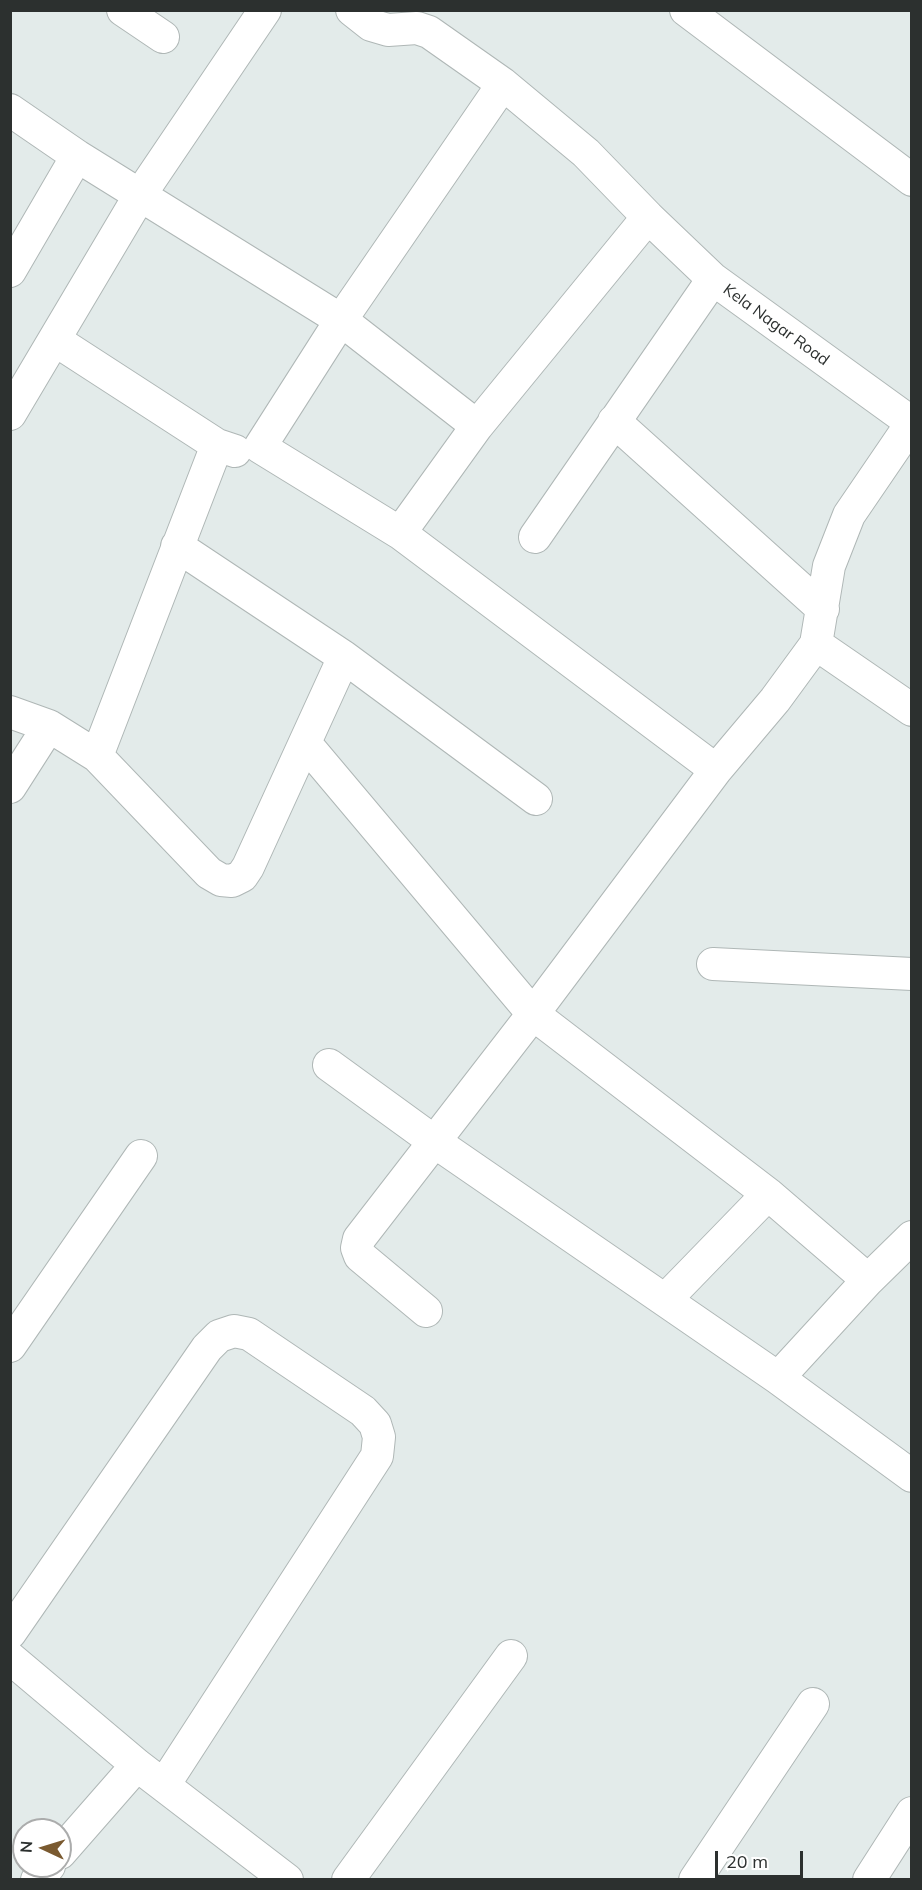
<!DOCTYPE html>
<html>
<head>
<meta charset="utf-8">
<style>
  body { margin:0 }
  #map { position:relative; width:922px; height:1890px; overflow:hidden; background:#e3ebea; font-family:Mulish,sans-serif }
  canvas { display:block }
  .frame { position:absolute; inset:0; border:12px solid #2c302f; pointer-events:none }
  .north { position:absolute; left:12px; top:1818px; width:60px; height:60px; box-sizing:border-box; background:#fff; border:2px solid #abacac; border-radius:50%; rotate:274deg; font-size:16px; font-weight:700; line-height:24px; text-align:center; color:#2c302f }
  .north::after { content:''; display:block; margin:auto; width:21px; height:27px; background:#7a5a30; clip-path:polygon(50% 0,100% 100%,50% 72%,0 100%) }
  .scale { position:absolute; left:715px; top:1851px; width:88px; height:27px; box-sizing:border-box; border:3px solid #2c302f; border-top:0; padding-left:8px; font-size:18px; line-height:21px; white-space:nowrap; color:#2c302f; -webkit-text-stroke:4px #fff; paint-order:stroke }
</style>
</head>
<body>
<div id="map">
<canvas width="922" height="1890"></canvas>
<div class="frame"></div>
<div class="north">N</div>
<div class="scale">20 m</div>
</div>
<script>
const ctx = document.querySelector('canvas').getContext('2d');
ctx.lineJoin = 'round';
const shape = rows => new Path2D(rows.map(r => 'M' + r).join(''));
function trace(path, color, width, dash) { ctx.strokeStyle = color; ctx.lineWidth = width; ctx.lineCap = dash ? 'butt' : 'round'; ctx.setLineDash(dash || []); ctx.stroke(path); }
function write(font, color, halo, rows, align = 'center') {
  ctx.font = font + ' Mulish,sans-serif'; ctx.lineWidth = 5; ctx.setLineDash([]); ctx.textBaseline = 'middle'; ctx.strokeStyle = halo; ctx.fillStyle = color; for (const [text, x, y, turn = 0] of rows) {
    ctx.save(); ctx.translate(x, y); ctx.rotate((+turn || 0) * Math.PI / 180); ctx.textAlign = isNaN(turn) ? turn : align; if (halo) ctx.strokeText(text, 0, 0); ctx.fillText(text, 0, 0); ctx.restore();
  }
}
const minor = shape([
  [123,10,163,37],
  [352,10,371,25,388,30,417,28,429,32,503,84,586,153,648,217,713,279,912,423],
  [686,10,912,180],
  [10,110,77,156,10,271],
  [77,156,341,320,477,426],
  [648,217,477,426,400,533,716,770],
  [55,340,217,445,235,451],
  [10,414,140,195,265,10],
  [614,421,823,609],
  [400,533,260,447,341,320,503,84],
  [535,537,713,279],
  [816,644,912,710],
  [344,657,536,799],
  [10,712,49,726,97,756,217,445],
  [305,743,533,1014,359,1239,357,1248,360,1256,426,1311],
  [97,756,209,873,221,880,232,881,242,876,248,867,344,657,177,546],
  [10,787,49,726],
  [713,964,912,974],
  [329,1065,435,1142,778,1378,912,1476],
  [868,1280,768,1194,533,1014,716,770,775,700,816,644,829,566,849,515,911,424],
  [665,1300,768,1194],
  [10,1346,141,1156],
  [778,1378,868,1280,912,1237],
  [10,1633,207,1348,219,1336,234,1331,249,1334,363,1411,375,1424,379,1437,377,1456,164,1785],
  [10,1658,137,1765,287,1880],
  [60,1853,137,1765],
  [37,1880,49,1866],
  [348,1880,511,1656],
  [695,1880,813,1704],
  [869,1880,912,1813]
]);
const streetNames = [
  ["Kela Nagar Road",776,325,36]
];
trace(minor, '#afb7b6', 34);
trace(minor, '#fff', 32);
write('16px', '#2c302f', '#fff', streetNames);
</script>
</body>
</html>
